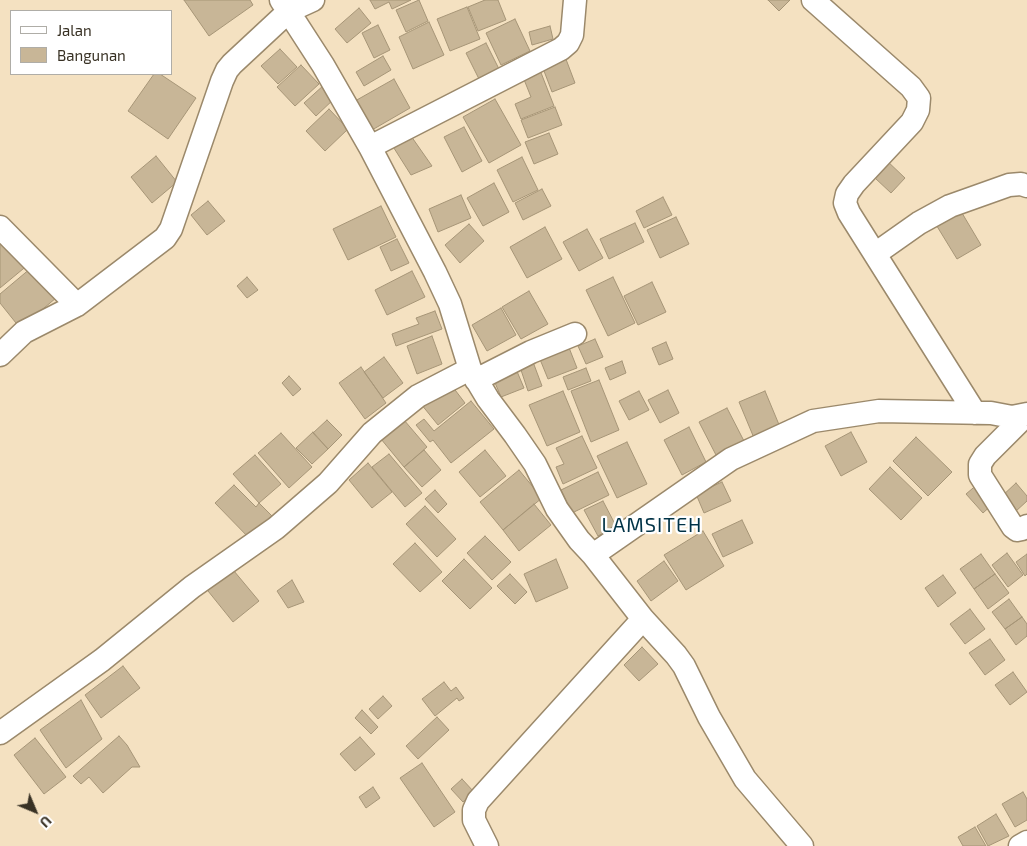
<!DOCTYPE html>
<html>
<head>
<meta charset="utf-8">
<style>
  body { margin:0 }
  #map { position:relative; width:1027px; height:846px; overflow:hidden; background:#f4e1c1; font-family:"Exo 2",sans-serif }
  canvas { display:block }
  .legend { position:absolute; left:10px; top:10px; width:162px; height:65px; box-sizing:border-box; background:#fff; border:1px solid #afada7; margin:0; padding:6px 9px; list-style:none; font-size:15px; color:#383124 }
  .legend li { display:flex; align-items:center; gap:10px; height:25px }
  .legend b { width:25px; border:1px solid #afada7 }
  .north { position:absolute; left:10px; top:786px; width:50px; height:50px; -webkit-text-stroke:4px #fff; paint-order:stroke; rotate:135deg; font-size:14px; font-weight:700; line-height:20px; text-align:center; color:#383124 }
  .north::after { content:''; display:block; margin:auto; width:18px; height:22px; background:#383124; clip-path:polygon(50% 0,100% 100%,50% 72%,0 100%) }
</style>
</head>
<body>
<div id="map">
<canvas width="1027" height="846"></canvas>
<ul class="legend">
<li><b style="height:6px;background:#fff"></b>Jalan</li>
<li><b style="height:14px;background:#c8b697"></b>Bangunan</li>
</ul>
<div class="north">U</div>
</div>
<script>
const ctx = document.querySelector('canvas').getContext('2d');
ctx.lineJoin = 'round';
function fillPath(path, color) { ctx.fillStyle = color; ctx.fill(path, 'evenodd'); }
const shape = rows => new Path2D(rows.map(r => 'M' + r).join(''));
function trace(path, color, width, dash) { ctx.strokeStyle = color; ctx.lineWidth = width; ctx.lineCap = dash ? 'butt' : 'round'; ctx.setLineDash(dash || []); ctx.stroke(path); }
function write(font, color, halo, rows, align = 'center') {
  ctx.font = font + ' "Exo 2",sans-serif'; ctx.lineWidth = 4.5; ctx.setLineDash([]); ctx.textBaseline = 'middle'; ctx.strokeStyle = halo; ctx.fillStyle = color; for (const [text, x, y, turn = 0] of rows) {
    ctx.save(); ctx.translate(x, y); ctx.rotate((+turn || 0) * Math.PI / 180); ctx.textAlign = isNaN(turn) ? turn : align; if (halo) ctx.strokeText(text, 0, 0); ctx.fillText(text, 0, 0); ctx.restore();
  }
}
const building = shape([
  [184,0,250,0,253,5,209,36,184,0],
  [370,0,411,0,392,9,389,2,375,9,370,0],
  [419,0,428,21,406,32,396,10,419,0],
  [485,0,498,0,506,20,478,31,468,7,485,0],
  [768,0,790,0,779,11,768,0],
  [467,7,480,39,450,51,437,19,467,7],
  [359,8,371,23,347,43,335,29,359,8],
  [515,19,530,51,501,65,486,33,515,19],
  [429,22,444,55,413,69,399,37,429,22],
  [378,25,390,50,374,58,362,33,378,25],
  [550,26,553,39,532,45,529,32,550,26],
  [486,43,499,69,479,79,466,53,486,43],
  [280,49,297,67,278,84,261,66,280,49],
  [564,54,575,83,552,92,541,63,564,54],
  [383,56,391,70,364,86,356,72,383,56],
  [301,65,319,84,295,106,277,87,301,65],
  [538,65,554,106,521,119,515,104,531,97,521,72,538,65],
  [154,74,160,74,196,98,168,139,128,111,154,74],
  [394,79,410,108,372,130,355,101,394,79],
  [324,85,335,98,316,116,304,103,324,85],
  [495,99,521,145,489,163,463,117,495,99],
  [555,107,562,125,528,138,521,120,555,107],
  [329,109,348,129,325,151,306,131,329,109],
  [464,127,482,161,462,172,444,137,464,127],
  [549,133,558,154,534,164,525,142,549,133],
  [411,136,432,166,411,175,392,145,411,136],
  [156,156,177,182,152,203,131,177,156,156],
  [522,157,538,190,513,202,497,170,522,157],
  [884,158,905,178,891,193,875,178,884,158],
  [494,183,509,212,483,226,467,198,494,183],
  [542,189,551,206,523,220,515,203,542,189],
  [461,195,471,218,438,232,429,209,461,195],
  [663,197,672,215,644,228,636,211,663,197],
  [208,201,225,221,207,235,191,215,208,201],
  [381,206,396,237,348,260,333,229,381,206],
  [959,208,981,245,957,259,935,223,959,208],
  [676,217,689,244,660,258,647,230,676,217],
  [635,223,644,242,609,259,600,239,635,223],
  [469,224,484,241,460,263,445,245,469,224],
  [545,227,562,259,527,278,510,247,545,227],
  [587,229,603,258,579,271,563,242,587,229],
  [397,239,409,263,391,271,380,247,397,239],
  [0,241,29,264,0,288,0,241],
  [31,268,56,298,20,328,0,303,0,294,31,268],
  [412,271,425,297,387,315,375,290,412,271],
  [247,277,258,290,247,298,237,286,247,277],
  [613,277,635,323,608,336,586,290,613,277],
  [652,282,666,312,638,325,624,296,652,282],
  [529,291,548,324,521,339,502,307,529,291],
  [501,308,516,335,487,351,472,325,501,308],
  [435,311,442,329,396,346,392,334,419,324,416,318,435,311],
  [432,336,442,364,417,374,407,346,432,336],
  [595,339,603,357,586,364,578,346,595,339],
  [566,340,577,368,548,379,537,352,566,340],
  [666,342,673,359,659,365,652,348,666,342],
  [384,357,403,383,383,398,364,372,384,357],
  [622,361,626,373,610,380,605,368,622,361],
  [533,362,542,386,528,391,520,367,533,362],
  [361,367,386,403,365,419,339,383,361,367],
  [586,368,591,381,568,390,563,377,586,368],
  [516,369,524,388,501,397,493,378,516,369],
  [289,376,301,389,293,396,282,383,289,376],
  [599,380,619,430,591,442,571,391,599,380],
  [449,382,465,403,438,425,421,404,449,382],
  [668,390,679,413,660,423,648,400,668,390],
  [563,391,580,432,547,446,529,405,563,391],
  [639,391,649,410,629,420,619,401,639,391],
  [765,391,780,427,754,438,739,402,765,391],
  [471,401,494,429,451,463,433,440,430,442,416,425,424,419,434,431,471,401],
  [727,408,744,441,716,455,699,422,727,408],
  [327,420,342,435,328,449,313,433,327,420],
  [404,420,427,447,404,467,381,439,404,420],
  [689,427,706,462,682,475,664,440,689,427],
  [313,432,328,449,312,464,296,448,313,432],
  [851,432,867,462,841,476,825,446,851,432],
  [281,433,312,467,289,488,258,453,281,433],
  [582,436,597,468,563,484,556,467,564,464,556,448,582,436],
  [916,437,952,472,928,496,893,461,916,437],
  [627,442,647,484,617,498,597,456,627,442],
  [424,450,441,470,422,487,404,467,424,450],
  [485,450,506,476,480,497,459,472,485,450],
  [389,454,422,493,405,507,372,467,389,454],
  [255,455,281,484,259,503,233,474,255,455],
  [368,463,392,492,372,508,349,480,368,463],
  [890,467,922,498,901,520,869,489,890,467],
  [519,470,542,498,503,530,480,502,519,470],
  [598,472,609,495,572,513,561,490,598,472],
  [722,482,731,501,704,513,696,494,722,482],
  [979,483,996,501,983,513,966,494,979,483],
  [1016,483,1027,496,1027,501,1015,512,1001,497,1016,483],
  [234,485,256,507,259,503,272,516,268,520,271,523,252,541,215,503,234,485],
  [435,490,447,504,438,513,425,499,435,490],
  [603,501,616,526,598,536,584,510,603,501],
  [534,504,551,525,519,551,503,530,534,504],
  [425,506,456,539,437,557,406,524,425,506],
  [742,520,753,543,723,557,712,534,742,520],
  [703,531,724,566,686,590,664,555,703,531],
  [485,536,511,562,492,580,467,553,485,536],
  [415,543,442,572,420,592,393,564,415,543],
  [1007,553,1023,575,1008,587,992,565,1007,553],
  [981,554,995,574,974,589,960,569,981,554],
  [1027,554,1027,574,1025,576,1016,562,1027,554],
  [464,559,492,588,470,609,442,581,464,559],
  [556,559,568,588,536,602,524,574,556,559],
  [664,561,678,581,651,601,637,581,664,561],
  [229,565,259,601,233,622,204,586,229,565],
  [510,574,527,592,515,604,497,586,510,574],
  [995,574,1009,593,988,609,974,589,995,574],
  [943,575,956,593,938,607,925,588,943,575],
  [292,580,304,602,288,608,277,591,292,580],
  [1009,599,1022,617,1005,629,992,612,1009,599],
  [970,609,985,629,965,644,950,624,970,609],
  [1022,617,1027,624,1027,636,1016,645,1005,629,1022,617],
  [990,639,1005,660,985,675,969,653,990,639],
  [642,647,658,664,639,681,624,665,642,647],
  [123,666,140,688,101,718,85,695,123,666],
  [1013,672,1027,692,1010,705,995,685,1013,672],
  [444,682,451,691,456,687,464,698,459,701,457,698,435,716,422,699,444,682],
  [383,696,392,706,378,719,369,709,383,696],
  [81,700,102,739,66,768,40,730,81,700],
  [362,710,378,727,371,734,355,718,362,710],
  [437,717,449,730,418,759,406,746,437,717],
  [119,736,127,745,140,767,132,767,103,793,89,777,81,784,73,776,119,736],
  [360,737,375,754,355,771,340,754,360,737],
  [35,738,66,777,44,794,14,755,35,738],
  [422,763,455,812,434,827,400,778,422,763],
  [462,779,474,792,463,802,451,789,462,779],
  [373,787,380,798,366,808,359,797,373,787],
  [1023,792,1027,799,1027,820,1015,827,1002,804,1023,792],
  [996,814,1009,836,988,846,977,826,996,814],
  [975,827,986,846,963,846,958,837,975,827]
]);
const street = shape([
  [281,0,323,65,370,147,435,272,450,304,470,369,488,399,515,435,535,464,557,509,579,540,593,555,731,459,813,421,879,411,991,413,1012,417,1027,414],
  [813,0,911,87,919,98,918,110,912,122,854,184,847,194,845,203,849,213,975,413],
  [370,147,561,49,568,43,572,35,575,0],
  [0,227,77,305],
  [875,254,919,223,950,206,1009,185,1021,184,1027,186],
  [0,355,24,332,77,305,165,238,171,229,222,81,227,70,232,64,289,11,313,0],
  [476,380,531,352,575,334],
  [1027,414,985,456,980,464,980,475,1013,527,1017,530,1022,529,1027,526],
  [593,555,643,619,676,655,684,666,709,717,745,779,802,846],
  [0,733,102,660,192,587,276,528,328,483,372,433,418,396,470,369],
  [487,846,474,820,474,810,478,801,643,619],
  [1020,846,1027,842]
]);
const quarterNames = [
  ["LAMSITEH",652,525]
];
fillPath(building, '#c8b697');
trace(building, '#a69577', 1);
trace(street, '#9b896b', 25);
trace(street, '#fff', 22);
ctx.letterSpacing = '1px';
write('20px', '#003246', '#fff', quarterNames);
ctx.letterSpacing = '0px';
</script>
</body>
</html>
